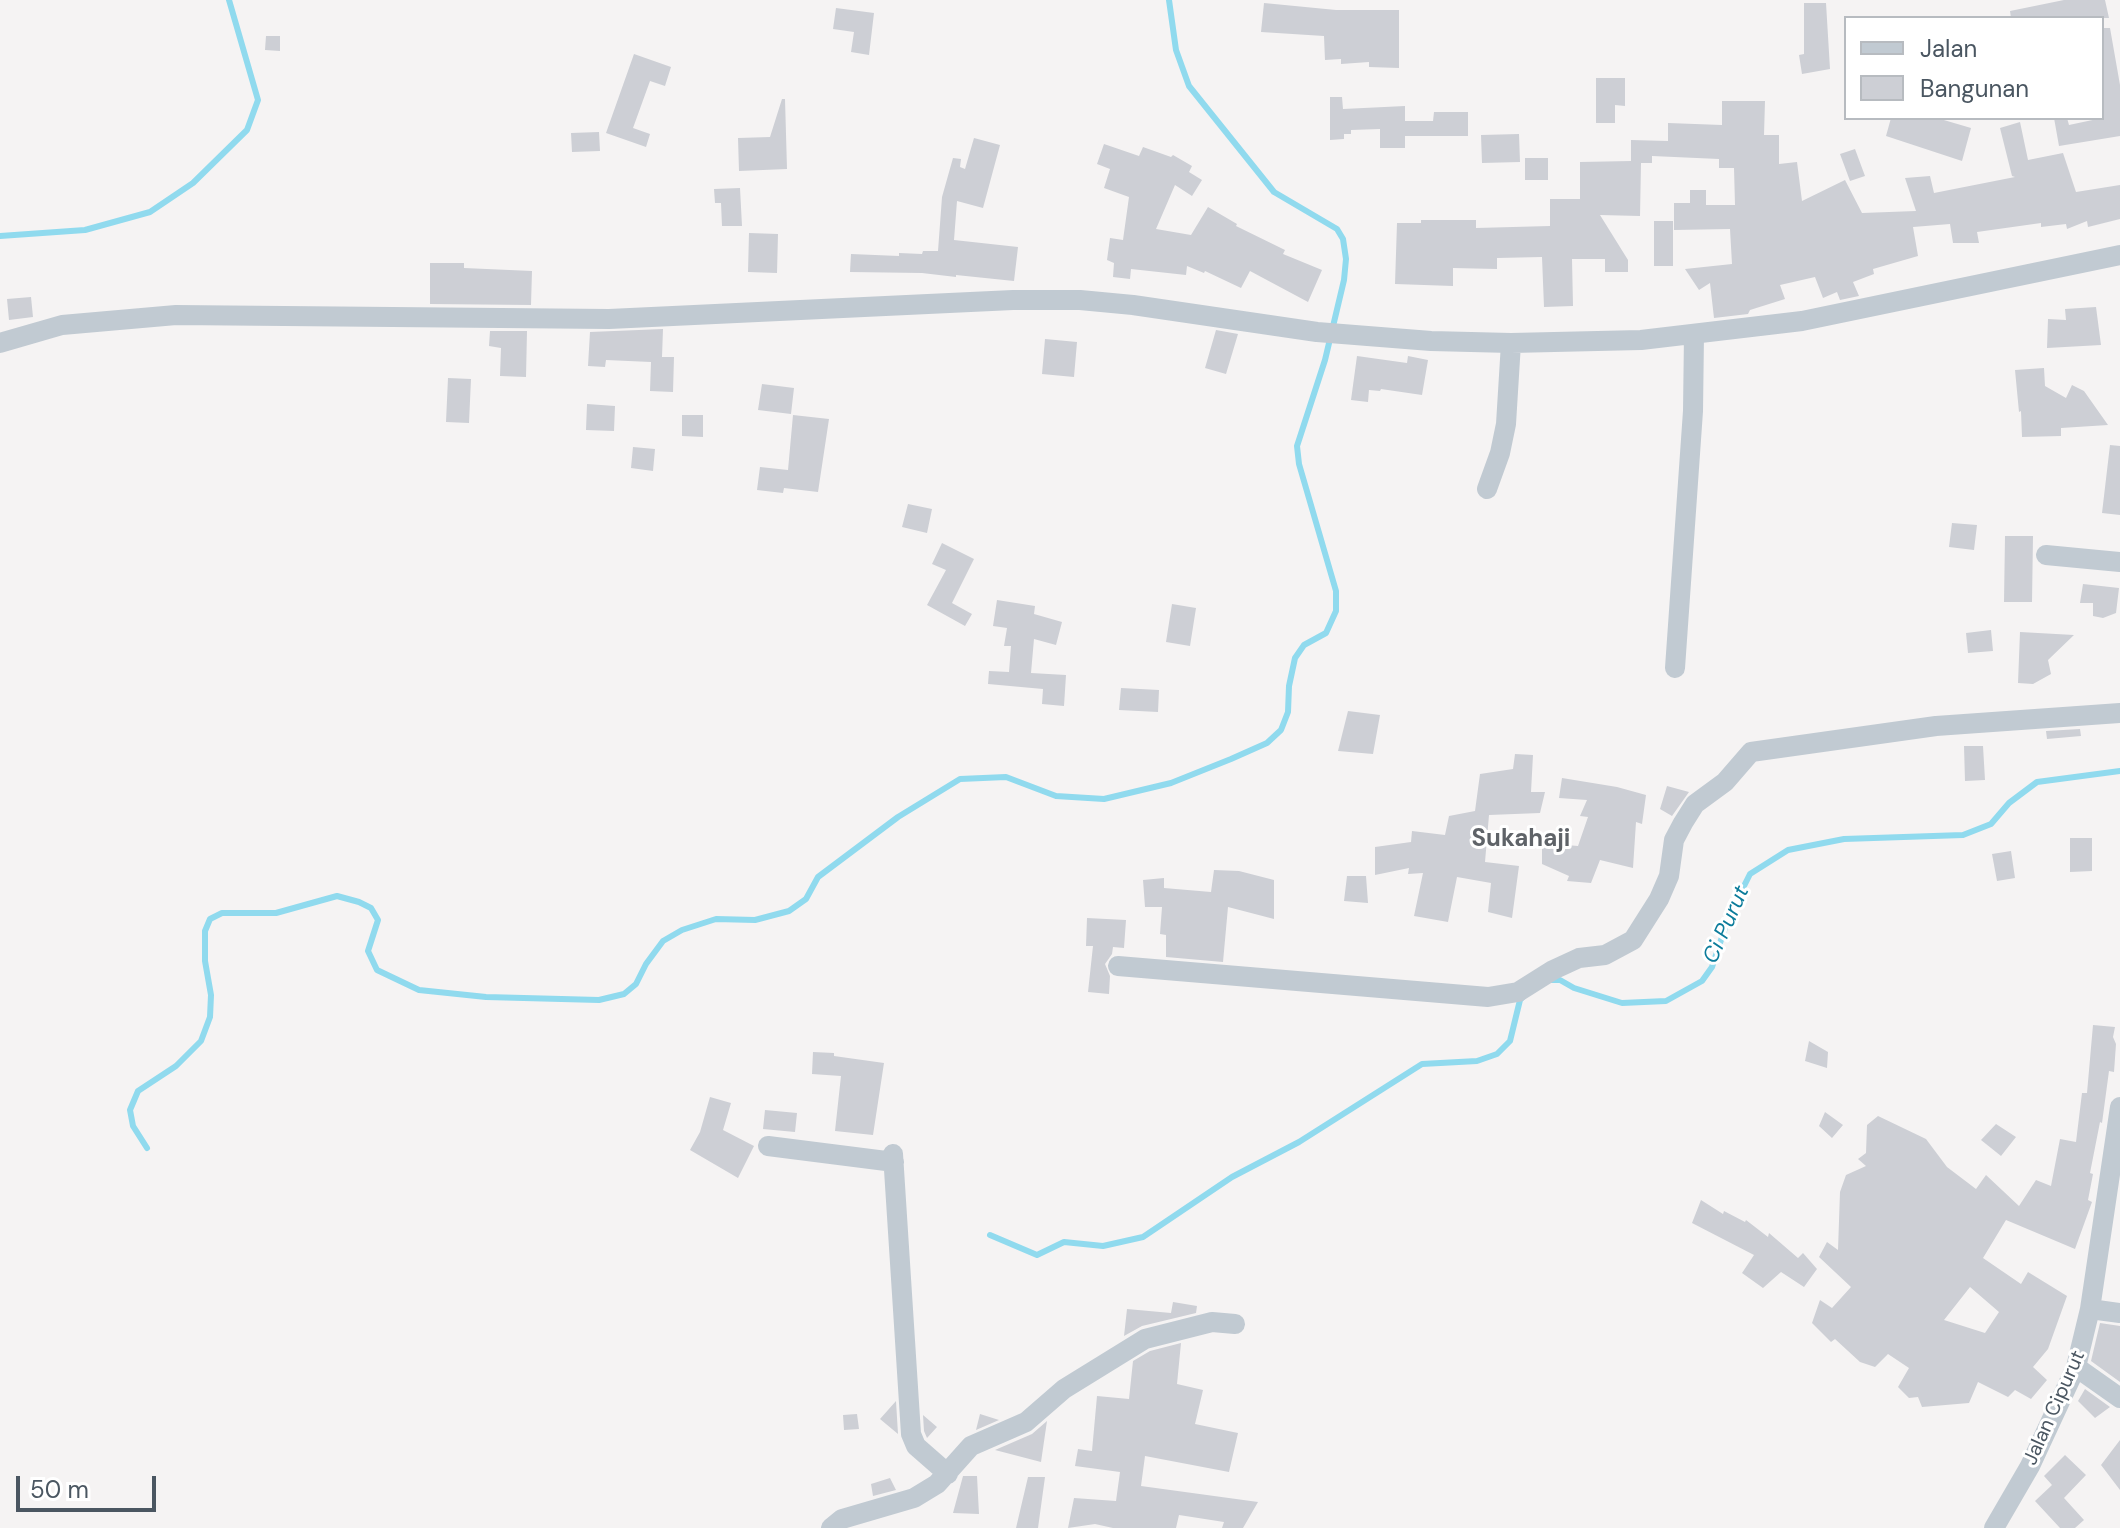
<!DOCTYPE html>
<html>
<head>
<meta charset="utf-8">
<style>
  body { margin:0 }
  #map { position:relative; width:2120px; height:1528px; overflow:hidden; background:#f5f3f3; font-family:"DM Sans",sans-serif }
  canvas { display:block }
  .legend { position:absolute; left:1844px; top:16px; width:260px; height:104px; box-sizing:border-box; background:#fff; border:2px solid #b7bbc0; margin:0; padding:10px 14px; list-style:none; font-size:24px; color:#4a5661 }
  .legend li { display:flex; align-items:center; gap:16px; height:40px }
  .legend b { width:40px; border:2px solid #b7bbc0 }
  .scale { position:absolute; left:16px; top:1476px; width:140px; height:36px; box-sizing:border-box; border:4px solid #4a5661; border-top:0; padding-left:10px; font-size:24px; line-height:28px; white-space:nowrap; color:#4a5661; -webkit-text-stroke:6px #fff; paint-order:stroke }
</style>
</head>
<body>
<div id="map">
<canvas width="2120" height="1528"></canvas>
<ul class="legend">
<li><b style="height:10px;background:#c1cad2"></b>Jalan</li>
<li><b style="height:22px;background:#cdcfd5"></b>Bangunan</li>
</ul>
<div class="scale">50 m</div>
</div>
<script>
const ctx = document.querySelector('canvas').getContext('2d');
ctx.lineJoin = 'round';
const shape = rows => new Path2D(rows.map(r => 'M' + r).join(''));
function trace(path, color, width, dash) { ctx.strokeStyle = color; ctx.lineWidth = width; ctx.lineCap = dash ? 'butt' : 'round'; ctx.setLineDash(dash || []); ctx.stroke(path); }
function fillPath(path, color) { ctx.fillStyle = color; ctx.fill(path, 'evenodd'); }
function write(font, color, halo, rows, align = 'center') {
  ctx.font = font + ' "DM Sans",sans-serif'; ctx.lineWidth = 6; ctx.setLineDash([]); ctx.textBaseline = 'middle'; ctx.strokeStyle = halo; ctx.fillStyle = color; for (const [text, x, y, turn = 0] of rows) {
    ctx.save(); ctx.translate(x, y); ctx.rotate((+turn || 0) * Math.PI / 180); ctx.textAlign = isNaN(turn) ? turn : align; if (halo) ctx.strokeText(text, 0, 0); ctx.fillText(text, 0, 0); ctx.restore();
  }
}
const stream = shape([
  [0,236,85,230,150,212,193,183,247,130,258,100,229,0],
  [1550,980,1560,980,1574,988,1622,1003,1666,1001,1702,981,1712,967,1729,916,1750,874,1788,850,1844,839,1963,835,1991,824,2009,803,2037,782,2120,771],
  [147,1148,133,1126,130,1110,138,1091,176,1066,201,1041,210,1017,211,995,205,961,205,931,210,919,222,913,276,913,337,896,359,902,371,908,378,920,368,951,377,970,419,990,486,997,599,1000,624,994,636,984,646,964,663,941,682,930,716,919,755,920,789,911,806,899,818,877,898,817,960,779,1006,777,1056,796,1104,799,1171,783,1231,759,1267,743,1281,730,1288,712,1289,686,1295,658,1304,645,1326,633,1336,611,1336,591,1299,464,1297,446,1325,360,1344,280,1346,259,1343,239,1337,229,1274,192,1189,86,1176,50,1169,0],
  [990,1235,1037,1255,1064,1242,1103,1246,1143,1237,1232,1177,1299,1142,1422,1064,1477,1061,1497,1054,1510,1041,1520,1000,1524,996]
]);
const building = shape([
  [2064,0,2105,0,2109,18,2011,18,2010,11],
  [1264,3,1336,10,1399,10,1399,68,1369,67,1369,62,1341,64,1341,59,1325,60,1324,36,1261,32],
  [1804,3,1826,3,1830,69,1802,74,1799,55,1804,54],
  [836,8,874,13,869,55,851,52,854,32,833,29],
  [2102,28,2110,28,2120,85,2120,136,2059,146,2054,118,2067,118,2069,125,2102,118],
  [266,36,280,36,280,51,265,50],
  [634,54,671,67,665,86,650,81,633,128,650,134,646,147,606,133],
  [1596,78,1625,78,1625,106,1615,105,1615,123,1596,123],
  [1330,97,1342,97,1343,109,1405,106,1405,121,1433,121,1434,112,1468,112,1468,136,1405,136,1405,148,1380,148,1380,129,1351,130,1351,134,1344,134,1344,139,1330,140],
  [782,99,785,99,787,169,739,171,738,138,770,137],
  [1722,101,1765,101,1764,135,1779,135,1779,164,1797,162,1802,201,1845,180,1862,213,1916,211,1905,178,1930,176,1934,193,2015,177,2012,176,2000,128,2020,122,2028,160,2063,153,2076,192,2120,185,2120,219,2088,227,2087,221,2067,229,2066,224,2041,227,2041,223,1977,232,1979,243,1953,243,1950,224,1913,227,1918,256,1873,269,1874,274,1853,282,1859,296,1840,300,1837,292,1823,298,1815,277,1780,285,1785,299,1750,310,1748,314,1714,318,1710,283,1699,290,1685,269,1732,264,1730,229,1674,230,1674,203,1690,203,1690,190,1706,190,1706,205,1735,205,1734,168,1719,168,1719,159,1652,156,1652,163,1641,163,1640,216,1600,215,1628,260,1628,272,1605,272,1605,259,1572,259,1573,306,1544,307,1542,257,1497,258,1497,269,1453,268,1453,286,1395,284,1397,223,1421,223,1421,220,1476,220,1476,228,1550,226,1550,199,1580,199,1580,162,1631,161,1631,140,1668,141,1668,123,1722,125],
  [1891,118,1937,118,1971,128,1962,161,1886,136],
  [599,132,600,151,572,152,571,133],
  [1519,134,1520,162,1482,163,1481,135],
  [974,138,1000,145,983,208,957,201,954,240,1018,247,1014,281,956,275,956,277,922,273,850,272,851,254,899,256,899,253,922,254,923,251,938,251,942,197,953,158,961,159,960,167,965,169],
  [1104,144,1139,156,1143,147,1171,157,1173,155,1192,166,1189,172,1202,180,1192,196,1175,185,1156,229,1191,235,1208,207,1237,224,1236,226,1285,250,1283,254,1322,270,1308,302,1250,271,1241,288,1205,271,1204,273,1187,266,1186,275,1131,269,1130,279,1113,277,1114,263,1107,260,1110,238,1123,240,1129,197,1104,188,1110,169,1097,164],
  [1855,149,1865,176,1850,181,1840,154],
  [1525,158,1548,158,1548,180,1525,180],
  [740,188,742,226,722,226,721,203,715,203,714,189],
  [1654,221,1673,221,1673,266,1654,266],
  [749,233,778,234,777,273,748,272],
  [430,263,464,263,464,268,532,271,531,305,430,304],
  [31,297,33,317,9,320,7,299],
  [2096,307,2101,345,2047,348,2048,319,2066,320,2065,309],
  [663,329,662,357,674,357,673,392,650,391,651,362,606,360,605,367,588,366,590,332],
  [1216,330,1238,334,1226,374,1205,368],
  [490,331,527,331,526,377,500,376,501,348,489,346],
  [1045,339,1077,342,1074,377,1042,374],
  [1357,356,1407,363,1408,356,1428,360,1422,395,1381,389,1380,391,1369,390,1368,402,1351,400],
  [2044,368,2045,386,2066,398,2072,385,2084,391,2108,425,2061,428,2061,436,2022,437,2021,411,2019,412,2015,370],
  [448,378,471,379,469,423,446,422],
  [762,384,794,388,791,414,758,410],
  [587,404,615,406,614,431,586,430],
  [682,415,703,415,703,437,682,436],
  [793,415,829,419,818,492,784,488,783,493,757,490,760,467,788,470],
  [2110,445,2120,446,2120,515,2102,513],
  [633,447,655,449,653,471,631,468],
  [908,504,932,509,927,533,902,527],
  [1952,523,1977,525,1974,550,1949,547],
  [2005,536,2033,536,2032,602,2004,602],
  [942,543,974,559,952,603,972,614,965,626,927,605,946,570,932,564],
  [2083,584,2119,588,2116,613,2103,618,2093,616,2093,603,2080,603],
  [997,600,1035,606,1034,614,1062,622,1056,645,1034,639,1031,673,1066,675,1064,706,1042,704,1043,689,988,684,989,671,1009,672,1011,646,1004,646,1007,628,993,626],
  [1172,604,1196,608,1190,646,1166,642],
  [1991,630,1993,651,1968,653,1966,633],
  [2020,632,2074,635,2048,660,2051,674,2033,684,2018,683],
  [1121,688,1159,690,1158,712,1119,710],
  [1348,711,1380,715,1373,754,1338,751],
  [2080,729,2081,736,2047,739,2046,731],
  [1964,746,1983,746,1985,780,1965,781],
  [1515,754,1533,755,1531,792,1545,792,1540,813,1489,815,1485,862,1519,866,1512,918,1488,912,1491,883,1457,877,1448,922,1414,916,1423,873,1408,874,1409,868,1375,875,1375,847,1411,842,1412,831,1445,835,1449,816,1475,811,1480,774,1513,769],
  [1562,778,1617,787,1646,795,1642,824,1636,822,1633,868,1600,860,1591,883,1567,881,1569,876,1542,864,1542,843,1578,846,1588,817,1580,816,1587,800,1559,798],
  [1667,786,1689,792,1672,816,1660,809],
  [2070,838,2092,838,2092,871,2070,872],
  [2011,851,2015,878,1997,881,1992,854],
  [1214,870,1239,871,1274,880,1274,919,1228,907,1223,962,1166,957,1166,935,1160,934,1162,907,1145,907,1143,880,1164,878,1164,888,1211,892],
  [1347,876,1366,876,1368,903,1344,901],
  [1087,918,1126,920,1124,948,1113,947,1112,954,1105,964,1110,976,1109,994,1088,992,1093,946,1086,946],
  [2093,1025,2115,1027,2113,1037,2116,1044,2114,1072,2109,1071,2102,1123,2100,1122,2090,1173,2093,1174,2088,1200,2092,1202,2075,1249,2006,1220,1983,1258,2021,1284,2028,1272,2067,1296,2048,1349,2033,1367,2047,1380,2031,1399,2015,1390,2008,1397,1978,1382,1969,1403,1922,1407,1918,1397,1909,1398,1898,1387,1909,1368,1888,1354,1875,1367,1860,1362,1835,1339,1831,1342,1812,1323,1820,1300,1832,1308,1851,1287,1819,1257,1827,1242,1838,1250,1840,1192,1846,1175,1866,1166,1858,1159,1866,1153,1867,1125,1878,1116,1926,1139,1947,1167,1976,1189,1986,1175,2019,1206,2036,1180,2051,1186,2060,1139,2076,1142,2082,1093,2087,1093],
  [1970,1287,1999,1312,1985,1333,1944,1320],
  [1809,1041,1828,1052,1827,1068,1805,1061],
  [813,1052,834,1053,834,1056,884,1063,873,1135,835,1131,841,1076,812,1074],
  [710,1097,731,1103,723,1130,754,1146,738,1178,690,1150,700,1132],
  [765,1110,797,1113,795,1132,763,1129],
  [1825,1112,1843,1125,1832,1138,1819,1126],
  [1996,1124,2016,1137,2001,1156,1981,1140],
  [1701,1200,1723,1214,1724,1211,1745,1222,1746,1220,1768,1237,1769,1233,1798,1258,1803,1253,1817,1269,1804,1287,1781,1272,1763,1288,1742,1273,1754,1255,1692,1223],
  [1173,1302,1197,1306,1196,1313,1142,1326,1124,1336,1127,1309,1171,1313],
  [2100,1323,2120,1326,2120,1382,2091,1361],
  [1181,1343,1177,1384,1203,1390,1195,1424,1238,1433,1229,1472,1145,1456,1141,1486,1258,1502,1243,1528,1222,1528,1224,1522,1179,1515,1176,1528,1113,1528,1095,1524,1068,1528,1074,1498,1116,1501,1120,1472,1075,1466,1078,1449,1092,1451,1097,1396,1129,1399,1133,1361,1150,1351],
  [2085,1389,2110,1407,2095,1418,2078,1401],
  [896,1401,898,1434,880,1419],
  [857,1414,859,1429,844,1430,843,1415],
  [980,1414,999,1420,976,1430],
  [923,1415,937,1427,927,1438,924,1431],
  [1047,1421,1041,1462,995,1450,1032,1434],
  [2120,1440,2120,1490,2101,1465],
  [2065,1455,2086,1475,2064,1498,2084,1520,2075,1528,2060,1528,2035,1501,2052,1485,2044,1476],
  [963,1476,977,1476,979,1514,953,1513],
  [1028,1477,1045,1477,1038,1528,1016,1528],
  [890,1478,896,1490,873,1496,871,1484]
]);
const minor = shape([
  [0,343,62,325,176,315,609,319,1013,300,1080,300,1133,305,1317,332,1431,341,1511,343,1641,340,1802,321,2120,255],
  [1487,489,1500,453,1506,424,1511,343],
  [2046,555,2120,562],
  [1675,668,1693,411,1694,335],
  [1118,966,1488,997,1518,992,1553,970,1579,958,1605,955,1633,940,1659,899,1669,876,1674,840,1683,823,1695,804,1725,782,1751,752,1936,726,2120,713],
  [768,1146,894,1162],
  [893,1154,911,1434,916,1446,948,1474],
  [2090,1309,2120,1107],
  [2076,1367,2120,1398],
  [831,1528,842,1519,914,1498,937,1484,971,1446,1026,1422,1064,1389,1145,1339,1212,1322,1235,1324],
  [1994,1528,2030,1466,2076,1367,2090,1309,2120,1313]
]);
const streetNames = [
  ["Jalan Cipurut",2055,1408,-66]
];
const waterNames = [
  ["Ci Purut",1727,925,-66]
];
const quarterNames = [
  ["Sukahaji",1521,840]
];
trace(stream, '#90daee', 6);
fillPath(building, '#cdcfd5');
trace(minor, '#c1cad2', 20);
write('20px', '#4a5661', '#fff', streetNames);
write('italic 22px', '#0c7c9b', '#fff', waterNames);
write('bold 24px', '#5f6368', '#fff', quarterNames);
</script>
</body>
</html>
